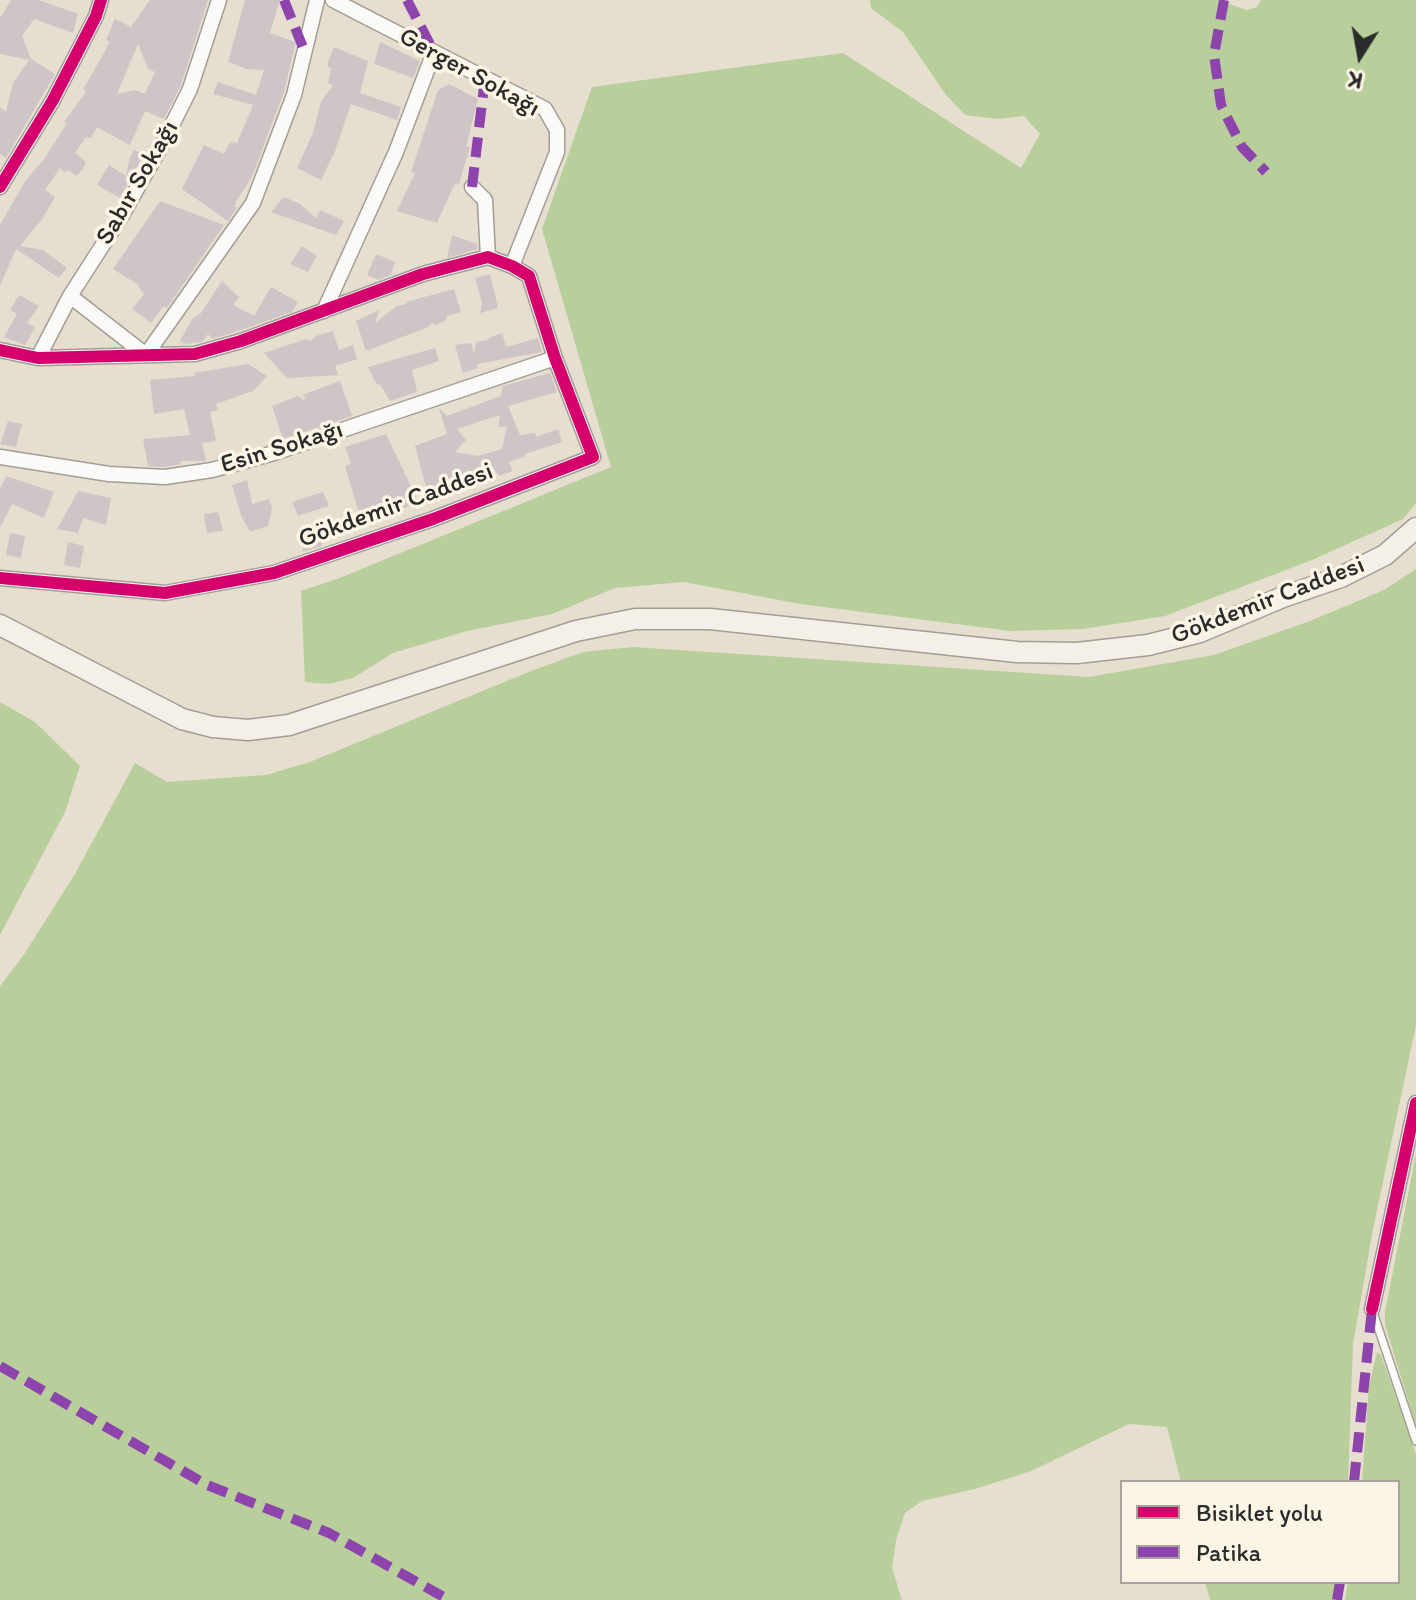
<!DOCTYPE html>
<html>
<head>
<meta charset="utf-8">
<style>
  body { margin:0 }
  #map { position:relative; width:1416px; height:1600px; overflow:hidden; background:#e6dece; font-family:Itim,sans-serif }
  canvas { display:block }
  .legend { position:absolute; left:1120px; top:1480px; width:280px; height:104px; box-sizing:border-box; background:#fcf5e5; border:2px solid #a8a49b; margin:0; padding:10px 14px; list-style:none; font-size:24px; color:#2b2b2b }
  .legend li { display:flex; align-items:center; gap:16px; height:40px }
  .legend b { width:40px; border:2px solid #a8a49b }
  .north { position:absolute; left:1320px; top:16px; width:80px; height:80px; -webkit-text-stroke:6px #fcf5e5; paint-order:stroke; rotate:191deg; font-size:22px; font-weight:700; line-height:32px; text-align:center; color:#2b2b2b }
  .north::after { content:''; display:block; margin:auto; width:28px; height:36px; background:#2b2b2b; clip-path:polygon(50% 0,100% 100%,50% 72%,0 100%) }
</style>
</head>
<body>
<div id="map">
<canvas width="1416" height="1600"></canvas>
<ul class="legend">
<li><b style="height:10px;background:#d6006c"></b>Bisiklet yolu</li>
<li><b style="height:10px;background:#8e44ad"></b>Patika</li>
</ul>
<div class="north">K</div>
</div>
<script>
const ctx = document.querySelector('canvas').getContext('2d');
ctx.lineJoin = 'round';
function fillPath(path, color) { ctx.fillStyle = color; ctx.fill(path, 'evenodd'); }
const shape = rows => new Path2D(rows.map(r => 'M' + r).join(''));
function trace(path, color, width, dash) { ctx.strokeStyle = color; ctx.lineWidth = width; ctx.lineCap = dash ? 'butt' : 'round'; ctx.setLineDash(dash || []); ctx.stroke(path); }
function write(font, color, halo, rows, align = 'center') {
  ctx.font = font + ' Itim,sans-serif'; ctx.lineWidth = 7; ctx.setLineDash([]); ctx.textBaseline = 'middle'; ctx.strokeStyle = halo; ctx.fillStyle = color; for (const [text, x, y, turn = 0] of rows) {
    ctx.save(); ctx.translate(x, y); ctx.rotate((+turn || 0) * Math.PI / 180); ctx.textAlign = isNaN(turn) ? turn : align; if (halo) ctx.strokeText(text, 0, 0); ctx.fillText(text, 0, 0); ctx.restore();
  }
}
const green = shape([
  [870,0,1217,0,1247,10,1257,7,1261,0,1416,0,1416,503,1403,519,1312,560,1165,616,1083,629,1011,631,800,604,684,582,615,588,552,614,467,631,393,653,353,678,329,684,305,682,301,591,337,579,611,467,542,229,592,87,843,53,1021,168,1040,134,1024,116,998,119,965,115,946,95,903,32,871,8],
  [1416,569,1416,1025,1373,1229,1353,1344,1348,1482,1181,1482,1167,1427,1129,1424,1031,1471,975,1489,922,1501,905,1513,896,1540,892,1568,902,1600,0,1600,0,986,23,956,75,874,135,763,167,782,266,775,310,762,531,671,583,652,633,647,1089,677,1214,655,1310,621,1384,590],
  [0,702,35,722,80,766,65,812,0,935],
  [1416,1154,1416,1426,1385,1325,1385,1312],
  [1377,1352,1381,1355,1416,1454,1416,1600,1345,1600,1348,1582,1398,1582,1398,1482,1362,1482,1369,1386],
  [1205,1582,1339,1582,1335,1600,1210,1600]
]);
const building = shape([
  [11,0,39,0,78,14,73,33,34,19,22,36,31,59,55,74,6,158,0,154,0,107,6,112,13,83,29,60,0,54,0,18],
  [150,0,208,0,181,85,164,119,145,111,130,145,97,127,91,138,86,137,75,153,86,162,83,169,76,176,69,170,65,172,60,168,45,190,55,197,43,218,20,246,43,250,67,268,59,278,16,249,0,286,0,225,26,180,44,159,67,123,64,122,86,92,83,90,110,42,106,40,115,19,131,27],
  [138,44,148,69,155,72,145,94,135,90,117,94],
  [245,0,280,0,270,33,296,42,284,92,252,177,237,200,234,206,237,208,228,221,182,189,204,145,224,154,230,142,237,143,253,105,213,94,218,82,256,95,264,70,247,69,228,62],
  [380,42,420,61,413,78,374,64],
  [334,47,368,61,360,93,401,107,397,120,351,104,335,151,321,180,297,168,313,133,321,102,333,85,328,83,331,68,328,67,328,62],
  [449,84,478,99,466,147,470,147,459,184,455,183,437,223,397,211,415,173,411,172,438,90],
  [134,150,144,154,120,198,97,185,109,165,126,176,130,157],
  [284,197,300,204,316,218,320,210,344,221,336,235,271,212],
  [160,201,224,225,167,308,163,307,151,323,132,309,144,294,137,284,113,269],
  [452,235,477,244,478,249,447,258],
  [302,246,317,256,308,272,290,264],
  [376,254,395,262,391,275,378,280,367,275],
  [490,274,498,308,480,313,482,303,475,278],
  [222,281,239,297,233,305,254,316,271,287,298,302,292,312,238,331,212,339,208,334,202,342,185,344,180,341,192,319,201,313],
  [454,289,461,312,447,316,445,321,435,325,432,323,426,328,366,351,356,321,379,310,375,323,397,306,407,304,406,302],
  [19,295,39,306,27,323,35,327,25,345,4,337,17,314,10,310],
  [333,331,339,350,353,345,357,359,335,366,338,375,287,378,264,353,306,339,310,341,316,336],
  [502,333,506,347,538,338,542,352,477,364,478,368,463,373,455,345,471,343,474,355,476,342,489,340,488,338],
  [435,348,439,361,412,370,417,392,390,401,380,384,377,385,368,367],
  [248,364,267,376,253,391,216,404,218,410,210,412,216,441,202,443,206,461,180,461,181,464,165,467,148,466,143,439,190,435,184,409,154,414,150,380,195,376,194,373],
  [550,373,557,392,508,406,520,435,535,433,536,437,558,429,562,442,525,454,526,456,509,462,513,471,499,476,492,467,458,476,463,487,445,495,433,499,428,495,415,446,447,434,439,408,447,416,501,396,503,386],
  [500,415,498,427,507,426,502,449,478,456,455,452,466,440,457,429],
  [340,381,352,416,283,439,272,406,298,396,304,400,306,398,302,395],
  [8,421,22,424,16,447,0,444],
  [386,434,417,499,411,506,399,509,397,502,359,513,345,466,351,464,345,447],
  [6,476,54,492,44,518,12,504,0,528,0,489],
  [247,480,252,504,269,499,272,508,268,526,250,532,241,515,232,485],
  [78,491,111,498,106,525,83,518,78,533,57,529],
  [323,492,329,506,298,516,292,502],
  [218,512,223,531,207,533,204,514],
  [320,531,322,546,303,552,301,536],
  [10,533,25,536,21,558,6,555],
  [68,542,84,546,80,568,64,565]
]);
const service = shape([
  [1372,1309,1416,1441]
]);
const minor = shape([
  [333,0,545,109,557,130,557,152,512,266],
  [0,187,53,100,96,16,101,0],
  [472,187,485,200,488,257],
  [70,296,146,355,253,203,294,95,317,0],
  [324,311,396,152,434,52],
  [0,350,38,358,195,354,241,341,423,274,488,257,512,266,529,276,555,358,593,457,433,519,274,573,165,593,0,578],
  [38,358,70,296,122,215,164,141,190,89,219,0],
  [0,457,109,474,165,477,212,470,274,453,555,358],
  [1372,1309,1416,1103]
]);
const secondary = shape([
  [0,625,182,719,213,727,248,730,289,725,576,631,635,619,710,619,1017,652,1077,653,1148,645,1200,632,1283,597,1341,577,1385,555,1416,528]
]);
const quiet = shape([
  [284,0,304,50],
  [407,0,434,52],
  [1224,0,1214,55,1221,105,1242,147,1266,172],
  [472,187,485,78],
  [0,1366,207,1485,329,1533,449,1600],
  [1354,1482,1372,1309],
  [1337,1600,1340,1582]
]);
const cycleway = shape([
  [0,187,53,100,96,16,101,0],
  [0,350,38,358,195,354,241,341,423,274,488,257,512,266,529,276,555,358,593,457,433,519,274,573,165,593,0,578],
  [1372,1309,1416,1103]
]);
const streetNames = [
  ["Gerger Sokağı",469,73,29],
  ["Sabır Sokağı",138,183,-60],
  ["Esin Sokağı",282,448,-17],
  ["Gökdemir Caddesi",396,506,-20],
  ["Gökdemir Caddesi",1268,601,-21]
];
fillPath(green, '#b8cf9b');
fillPath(building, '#cfc5c6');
trace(service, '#a29e95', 10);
trace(minor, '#a29e95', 17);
trace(secondary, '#a29e95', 23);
trace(service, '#fbfaf8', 7);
trace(minor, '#fbfaf8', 14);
trace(secondary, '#f4f0e9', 20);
trace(quiet, '#8e44ad', 10, [20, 10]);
trace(cycleway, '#d6006c', 12);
write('26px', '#2b2b2b', '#fcf5e5', streetNames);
</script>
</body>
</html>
